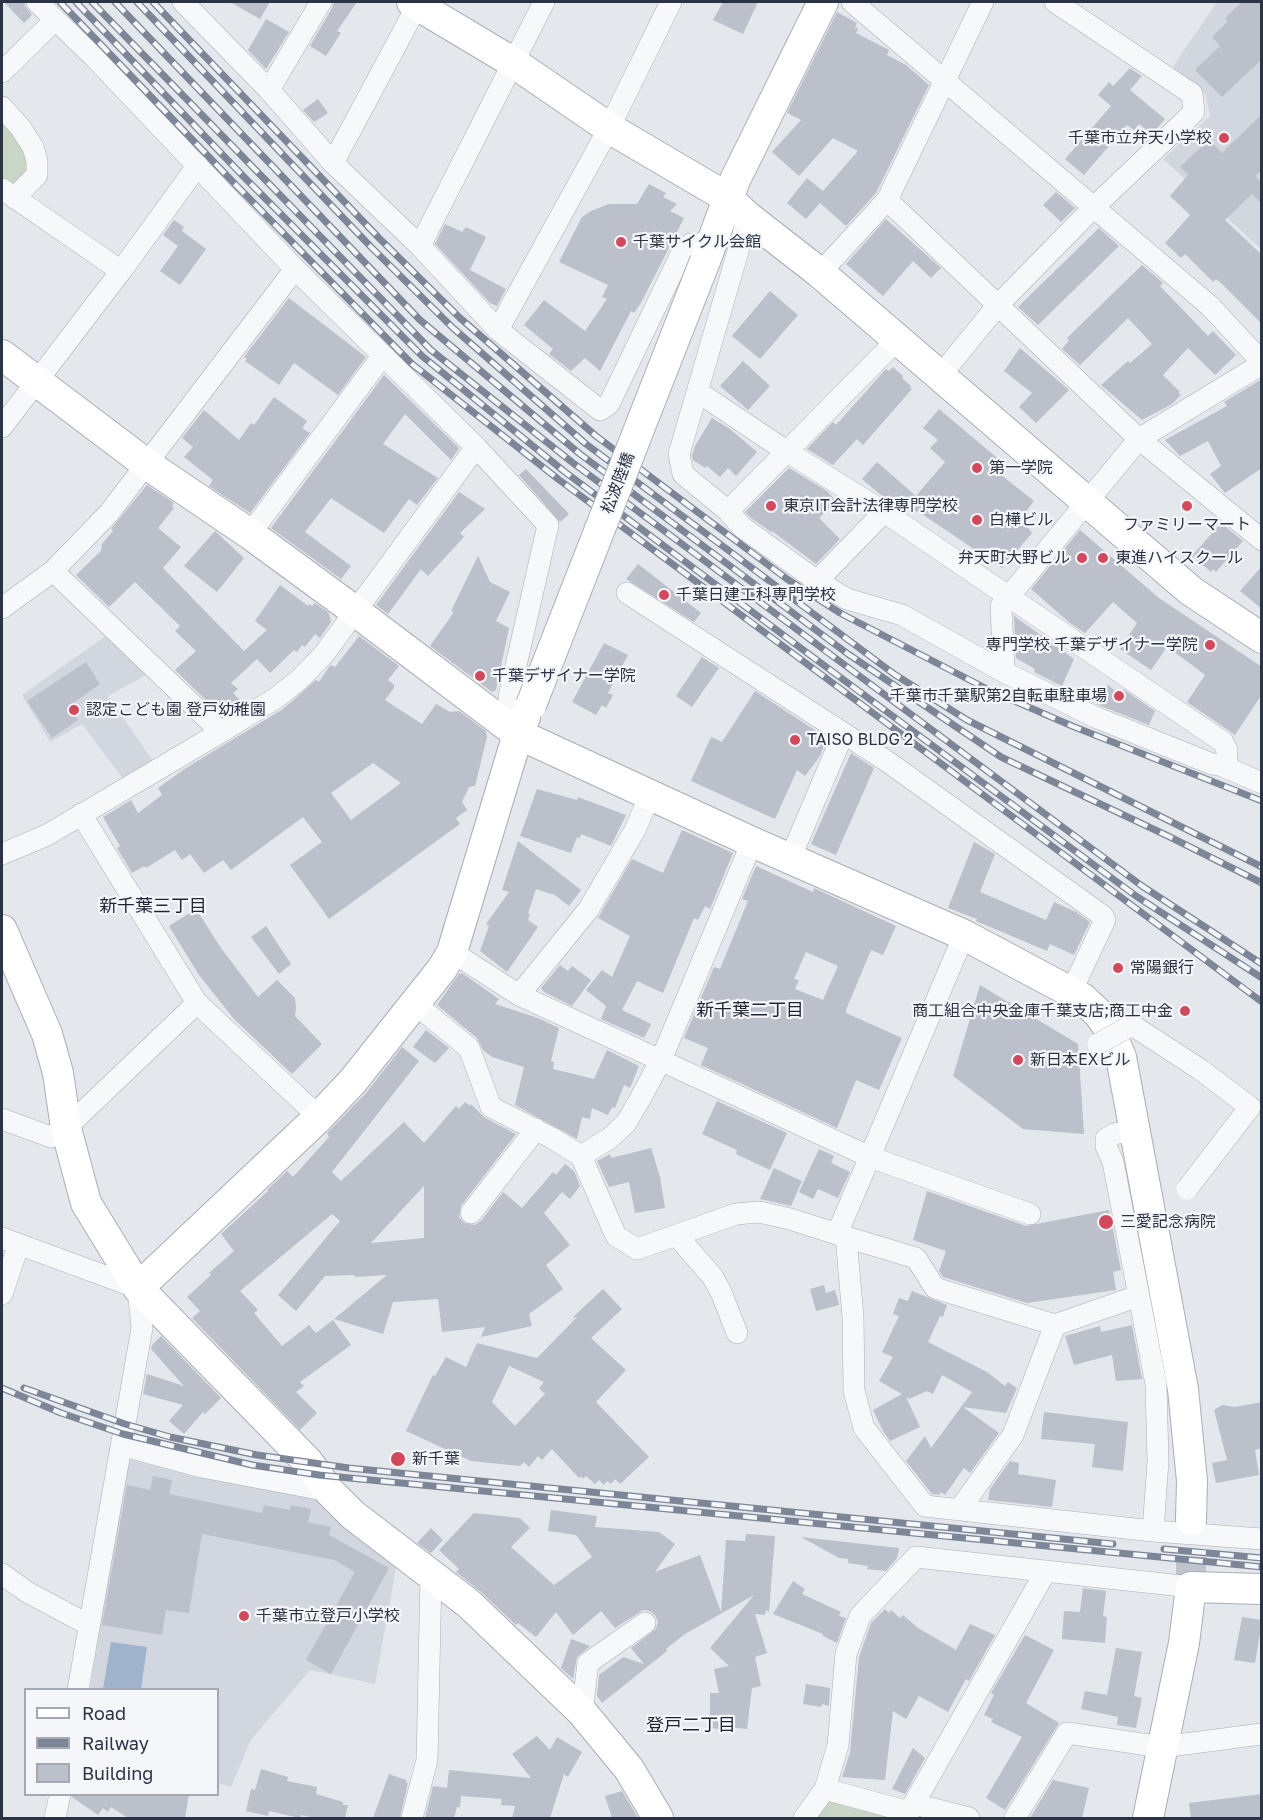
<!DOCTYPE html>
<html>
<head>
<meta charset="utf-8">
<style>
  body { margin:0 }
  #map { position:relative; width:1263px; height:1820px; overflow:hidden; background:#e4e7ec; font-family:"Golos Text",sans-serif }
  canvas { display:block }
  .frame { position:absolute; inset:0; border:3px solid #2b3445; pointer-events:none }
  .legend { position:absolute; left:24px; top:1688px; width:195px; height:108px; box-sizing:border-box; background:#f4f6f9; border:2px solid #a4a8b1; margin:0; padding:8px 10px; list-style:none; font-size:18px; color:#2b3445 }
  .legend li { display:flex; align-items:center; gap:12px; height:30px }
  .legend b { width:30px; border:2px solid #a4a8b1 }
</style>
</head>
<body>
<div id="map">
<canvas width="1263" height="1820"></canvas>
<div class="frame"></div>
<ul class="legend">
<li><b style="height:8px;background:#fff"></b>Road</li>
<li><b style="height:8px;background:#7d8696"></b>Railway</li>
<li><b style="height:16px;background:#bbc0ca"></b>Building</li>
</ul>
</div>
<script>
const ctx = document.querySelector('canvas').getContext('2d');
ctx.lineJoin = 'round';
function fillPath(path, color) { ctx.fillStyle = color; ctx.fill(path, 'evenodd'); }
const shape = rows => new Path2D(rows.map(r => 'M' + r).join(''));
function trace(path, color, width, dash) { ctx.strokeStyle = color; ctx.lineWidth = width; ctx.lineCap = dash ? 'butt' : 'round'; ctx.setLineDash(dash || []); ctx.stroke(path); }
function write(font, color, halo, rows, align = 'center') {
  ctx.font = font + ' "Golos Text","Noto Sans JP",sans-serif'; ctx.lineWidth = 4.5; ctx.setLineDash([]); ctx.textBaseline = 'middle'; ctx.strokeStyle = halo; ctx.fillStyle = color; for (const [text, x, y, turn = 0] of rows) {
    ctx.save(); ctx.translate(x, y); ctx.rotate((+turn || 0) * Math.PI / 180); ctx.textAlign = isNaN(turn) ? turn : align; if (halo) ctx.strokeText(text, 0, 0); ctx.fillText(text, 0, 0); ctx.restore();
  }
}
const built = shape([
  [1217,2,1261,2,1261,249,1163,159,1210,116,1206,95,1175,75,1174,65],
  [110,633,148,674,108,696,153,761,124,780,82,724,50,742,22,695],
  [132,1457,326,1501,397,1562,375,1684,310,1670,251,1740,231,1787,218,1783,218,1690,90,1690,126,1461]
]);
const green = shape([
  [2,113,34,160,16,187,2,184],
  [830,1800,906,1818,810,1818]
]);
const water = shape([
  [111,1642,147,1647,141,1689,103,1689]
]);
const building = shape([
  [4,2,25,2,25,6,32,15,24,23],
  [230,2,270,2,260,19],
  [334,2,357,2,337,31,341,33,326,56,310,46,332,8],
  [723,2,758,2,743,34,713,20],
  [1242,2,1262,2,1262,59,1222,97,1195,70,1220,46,1212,37,1228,21,1225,18],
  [837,12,857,23,855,27,858,29,856,33,889,50,887,55,906,65,929,85,876,193,846,226,820,203,806,219,787,203,807,178,823,191,858,151,833,138,799,176,772,152,801,120,787,113],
  [266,19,289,32,266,69,248,50],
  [1130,68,1142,76,1130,90,1165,119,1152,134,1139,124,1134,130,1127,125,1084,175,1065,159,1111,106,1098,95,1109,82,1113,86],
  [318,99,328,113,314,122,303,110],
  [1262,114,1262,170,1255,176,1262,183,1262,204,1252,194,1225,220,1262,255,1262,324,1221,283,1216,279,1213,282,1185,254,1181,258,1165,243,1190,215,1170,196,1188,175,1180,167,1209,140,1222,153],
  [649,184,666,193,663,197,677,204,670,211,684,218,641,303,634,313,631,311,600,371,585,358,571,371,549,354,553,349,524,325,544,300,585,331,607,299,602,297,608,285,559,262,582,217,591,211,609,204,637,204],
  [1056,192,1075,208,1061,222,1043,205],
  [886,219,941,268,931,278,913,261,883,296,846,264],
  [174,220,184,227,182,231,206,249,180,285,160,271,178,246,163,235],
  [445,224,462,232,466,227,486,237,470,270,506,289,497,306,490,303,435,244],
  [1099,228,1119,246,1038,325,1018,307],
  [1142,265,1163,283,1160,286,1208,336,1213,331,1236,355,1215,375,1188,348,1163,375,1180,392,1178,393,1181,395,1172,404,1142,420,1101,385,1128,361,1130,363,1152,344,1128,318,1080,365,1062,349,1069,340,1067,338],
  [770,291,798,315,760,359,732,336],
  [289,298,366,357,338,395,294,363,279,385,245,361,247,359,244,357],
  [1020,348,1069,390,1036,423,1019,407,1032,393,1004,371],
  [743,361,770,386,748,410,720,386],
  [893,367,903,376,902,378,911,386,910,388,912,389,863,445,857,439,833,465,807,449,833,422,836,425,886,369,889,371],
  [384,375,459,448,451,460,405,414,383,444,438,478,417,505,409,499,384,533,331,498,305,532,351,566,341,579,271,528],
  [1262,379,1262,468,1225,493,1210,474,1221,466,1208,441,1180,456,1165,440,1227,406,1224,402],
  [274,397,307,421,302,428,310,433,250,513,209,486,213,480,184,457,193,447,182,438,204,410,239,440,251,423,254,425],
  [939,409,1002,462,995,470,1034,501,1021,518,1032,533,1002,568,919,512,909,509,905,511,881,495,862,479,877,462,916,496,945,462,930,448,938,440,923,428],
  [712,418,730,429,757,452,736,476,728,468,720,477,707,466,705,468,693,460,692,455,695,446],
  [789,468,827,491,836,501,819,518,840,539,816,564,772,531,771,532,751,518,745,512],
  [526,469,569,514,560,522,519,475],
  [147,485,174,503,172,506,174,508,158,528,181,547,163,568,244,651,267,630,255,621,280,585,308,606,309,604,312,606,315,603,329,613,331,622,320,638,315,634,305,647,302,645,297,652,294,650,270,673,257,659,231,683,238,689,233,693,243,703,227,713,219,705,215,709,175,670,196,651,175,631,180,626,135,582,109,607,76,575,101,551,102,544,113,531,111,529],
  [459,492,485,509,460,533,464,537,428,576,421,569,388,614,376,605],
  [1221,523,1243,541,1216,572,1213,569,1211,572,1192,556],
  [1080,530,1159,598,1262,667,1262,694,1235,735,1187,702,1205,675,1192,665,1167,647,1151,670,1120,649,1137,623,1113,602,1085,633,1070,623,1031,589],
  [215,531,244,558,217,592,184,566],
  [478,556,490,582,510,592,496,621,509,628,496,690,492,692,430,646,454,612,451,611],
  [638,564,701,613,694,622,626,579],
  [1262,566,1262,609,1240,591],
  [1014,616,1074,659,1062,686,1034,672,1035,669,1016,658],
  [359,636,399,666,388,680,394,685,394,688,385,700,422,724,436,704,450,712,459,711,486,731,487,737,475,786,469,787,462,802,467,810,456,818,460,824,329,919,290,865,322,842,303,817,231,870,223,860,204,873,190,854,182,860,175,850,146,868,144,866,132,873,117,848,120,846,103,817,131,800,138,813,162,795,158,788,186,768,283,709,316,680,319,682,329,667,331,665,335,667],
  [373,763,401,783,351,820,331,793],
  [604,643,628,655,608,693,613,695,606,708,602,705,596,715,572,702],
  [702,657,719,668,692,707,676,696],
  [86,662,100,684,69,706,78,720,52,738,27,701],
  [1108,685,1119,694,1123,689,1155,711,1149,725,1096,704],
  [755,691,827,738,820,756,805,776,797,770,775,819,691,781,711,737,722,742],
  [851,753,874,768,836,855,811,844],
  [537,789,577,800,578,797,626,815,611,846,581,834,580,838,577,837,571,853,520,836],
  [682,830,733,853,710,909,705,906,698,920,694,918,663,993,637,981,622,1010,651,1024,644,1038,601,1019,606,1006,586,990,602,970,612,977,630,936,598,918,632,859,663,873],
  [518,841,581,890,569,906,555,895,536,889,528,913,530,914,528,920,538,927,507,972,480,951,489,926,486,924,509,892,502,890],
  [974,842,995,854,980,892,1046,920,1054,902,1076,912,1090,922,1074,955,1050,944,1047,951,976,921,977,919,948,908],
  [756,866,813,892,814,888,896,926,883,955,871,950,846,1010,846,1013,902,1038,879,1090,856,1080,837,1128,701,1065,708,1048,684,1038,714,967,720,969,748,901,742,899],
  [806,952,838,966,823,1000,795,989,799,980,794,979],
  [196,909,221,948,258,997,277,980,295,998,296,1008,295,1016,322,1044,292,1074,234,1019,199,975,169,926],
  [266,926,291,964,279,974,251,937],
  [560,965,568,971,572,966,591,980,572,1006,544,992,541,988],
  [462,973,499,999,495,1004,538,1018,559,1028,551,1061,554,1062,553,1069,594,1079,607,1050,639,1066,630,1088,624,1085,615,1108,612,1107,608,1115,592,1108,590,1119,582,1117,577,1139,515,1105,524,1067,492,1057,483,1050,477,1038,437,1005,459,974],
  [980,985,1078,1044,1084,1134,1023,1129,953,1076],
  [426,1030,449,1048,435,1063,413,1047],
  [402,1047,419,1061,332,1172,341,1181,404,1122,424,1143,456,1106,459,1109,465,1102,470,1106,471,1104,485,1118,516,1134,461,1206,459,1217,464,1223,475,1225,481,1221,503,1192,522,1208,553,1172,556,1175,565,1164,574,1171,580,1186,570,1199,562,1192,544,1213,570,1245,546,1265,563,1289,529,1314,532,1326,481,1337,485,1327,442,1332,438,1299,393,1302,383,1334,334,1319,387,1275,355,1277,354,1275,325,1276,296,1311,278,1295,340,1221,332,1214,240,1291,258,1310,254,1313,282,1346,309,1325,316,1333,333,1320,351,1345,300,1382,304,1386,296,1392,317,1413,300,1430,192,1318,200,1311,187,1297,211,1275,209,1273,234,1251,221,1234,268,1191,267,1190,287,1171,293,1177,329,1137,327,1133,366,1093],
  [424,1186,424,1238,371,1243],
  [717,1101,787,1133,770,1170,736,1154,737,1150,702,1134],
  [651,1148,660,1177,665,1208,635,1213,629,1182,609,1187,597,1161,610,1154,611,1158],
  [819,1149,834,1156,831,1163,850,1172,838,1198,818,1189,813,1199,799,1192],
  [774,1168,802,1181,791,1206,760,1199],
  [927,1191,1026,1226,1109,1210,1121,1270,1113,1272,1116,1290,1027,1303,943,1277,939,1271,946,1251,913,1240],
  [824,1285,826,1293,835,1290,839,1305,816,1311,810,1289],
  [603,1289,622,1309,591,1338,626,1370,596,1402,649,1457,620,1484,615,1479,611,1484,607,1481,604,1485,599,1480,595,1484,586,1476,583,1479,581,1476,579,1478,552,1449,542,1460,538,1456,529,1467,524,1462,520,1466,471,1461,406,1431,433,1375,435,1376,446,1357,466,1367,477,1343,537,1358,577,1317,572,1318],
  [509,1366,544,1382,539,1388,545,1394,515,1426,492,1402],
  [912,1291,947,1305,943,1317,940,1316,928,1342,987,1372,1005,1386,1008,1382,1017,1388,1006,1413,963,1407,999,1433,970,1473,964,1468,945,1495,941,1492,939,1495,932,1494,906,1461,925,1436,931,1448,972,1392,942,1375,933,1394,927,1391,909,1399,906,1397,920,1427,890,1441,883,1431,873,1410,902,1394,879,1381,893,1357,882,1352,899,1316,893,1314,899,1298,908,1301],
  [1132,1325,1142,1379,1116,1381,1112,1355,1074,1365,1065,1336,1100,1326,1101,1332],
  [161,1336,221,1398,205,1414,203,1412,184,1434,169,1421,183,1405,143,1394,147,1374,184,1386,151,1349,152,1345],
  [1262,1402,1262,1448,1255,1450,1259,1475,1216,1483,1212,1463,1227,1460,1214,1410,1222,1405,1235,1407],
  [1044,1412,1128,1422,1123,1471,1092,1467,1095,1444,1041,1439],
  [1010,1461,1019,1463,1018,1474,1056,1480,1052,1507,988,1500,990,1489],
  [153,1476,172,1480,169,1494,262,1513,264,1505,290,1510,291,1505,311,1509,308,1522,331,1527,329,1535,389,1568,331,1674,306,1660,355,1572,334,1560,202,1534,189,1613,166,1610,162,1635,102,1625,127,1485,150,1490],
  [551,1510,597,1516,595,1527,659,1532,675,1544,655,1572,700,1555,721,1612,726,1540,745,1541,746,1534,775,1536,769,1612,766,1610,765,1615,755,1614,767,1653,755,1657,761,1686,752,1688,747,1729,727,1727,727,1730,710,1728,710,1693,719,1693,714,1669,729,1666,710,1648,754,1595,685,1634,666,1649,667,1651,602,1703,597,1696,599,1675,623,1657,644,1664,631,1648,656,1629,658,1622,655,1615,650,1611,643,1610,615,1628,601,1611,573,1635,556,1612,536,1637,518,1623,516,1625,480,1591,456,1572,459,1569,439,1550,474,1513,520,1518,530,1528,511,1547,554,1585,592,1557,576,1535,548,1531],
  [431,1528,443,1540,431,1553,417,1543],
  [801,1537,899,1548,897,1558,886,1571,867,1569,868,1566,848,1563,848,1559,839,1558],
  [793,1581,805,1589,802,1594,841,1612,839,1616,846,1618,837,1643,823,1636,823,1634,773,1614],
  [1083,1588,1106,1591,1103,1616,1107,1617,1105,1643,1062,1639,1064,1611,1080,1612],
  [885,1609,889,1613,891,1610,900,1618,903,1615,918,1628,956,1650,970,1624,995,1635,969,1681,966,1679,948,1712,919,1696,906,1719,893,1711,885,1780,842,1777,850,1753,859,1657,871,1623],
  [1242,1617,1262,1620,1255,1663,1234,1660],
  [1025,1635,1054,1650,1026,1703,1059,1723,1005,1810,986,1798,1022,1737,991,1722,993,1719,984,1715,994,1695,991,1693],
  [571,1639,590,1646,577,1657,573,1679,561,1668],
  [1116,1648,1142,1652,1134,1696,1142,1698,1136,1728,1117,1725,1118,1717,1081,1709,1085,1691,1107,1695],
  [806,1684,830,1688,829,1706,822,1704,821,1707,803,1704],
  [537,1736,550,1750,557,1737,582,1752,568,1777,564,1774,550,1818,512,1818,515,1806,501,1805,502,1799,461,1796,460,1807,457,1807,454,1818,425,1818,433,1786,447,1788,449,1770,531,1778,512,1754],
  [913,1748,925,1758,905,1794,892,1789],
  [261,1769,288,1777,287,1781,317,1787,316,1794,343,1802,343,1805,348,1805,345,1818,316,1818,301,1815,300,1818,269,1811,268,1816,246,1811,251,1789,255,1790],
  [389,1774,406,1780,406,1783,408,1783,400,1818,373,1818],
  [1053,1780,1089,1788,1082,1818,1030,1818],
  [622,1791,638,1818,612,1818,605,1796],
  [72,1794,189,1794,185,1818,128,1818,111,1807,108,1812,103,1808,98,1815,72,1797],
  [1262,1794,1262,1818,1191,1818,1189,1803]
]);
const secondaryTunnel = shape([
  [1191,1587,1191,1520]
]);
const street = shape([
  [37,2,95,58,295,269,476,447,548,525,509,696,510,714,518,734],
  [183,2,269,90,333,163,420,246,498,330,600,410,609,404,683,250,691,244,711,244],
  [852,2,1210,306,1262,362],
  [2,72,55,20],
  [269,90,321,2],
  [2,107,20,127,33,147,37,161,37,175,14,198],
  [333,163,419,2],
  [2,189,121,271],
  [887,200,1139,439,1262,540],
  [748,217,679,454,683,474,728,511,742,527,817,581,847,599,902,615,1004,672,1095,717,1212,764,1220,765,1262,783],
  [420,246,544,2],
  [820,273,887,200,983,2],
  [498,330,609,128,671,2],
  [940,376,998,305,1094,207,1194,112,1192,94,1055,2],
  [698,392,786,451,884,512,1223,742,1227,750,1227,759,1220,765],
  [2,427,121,271,198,165],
  [728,511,897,340],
  [250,534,383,355],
  [53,571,221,732],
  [817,581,884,512],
  [627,593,888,762,1103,916,1105,920,1071,992],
  [2,608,53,571,109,513,295,269],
  [1004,672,1001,606,1139,439,1262,364],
  [81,814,197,1003,319,1117],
  [2,854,47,835,221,732,276,698,300,679,324,654,476,447],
  [790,859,843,734],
  [964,935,837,1234,846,1237,853,1317,854,1391,864,1428,925,1506,1153,1531,1262,1539],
  [452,952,519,995,870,1157,1030,1214],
  [519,995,588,910,635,830,650,795],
  [414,1003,469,1048,491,1107,552,1138,581,1156,616,1236,637,1249,736,1214,759,1212,790,1219,837,1234],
  [2,1119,51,1137,66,1128,197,1003],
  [1135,1130,1114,1134,1106,1139,1106,1146,1113,1162,1156,1384,1158,1461,1153,1531],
  [581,1156,610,1138,626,1123,639,1101,661,1060,752,842],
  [471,1213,536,1129],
  [677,1236,712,1276,721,1292,737,1333],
  [846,1237,916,1258,935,1288,1055,1325,1138,1296],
  [2,1238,138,1288,142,1328,78,1690],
  [2,1294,19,1244],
  [121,1445,202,1467,329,1491],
  [959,1510,1013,1435,1055,1325],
  [2,1574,27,1592,89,1625],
  [582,1712,588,1663,645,1623],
  [825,1789,838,1745,846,1654,860,1616,916,1557,1191,1587],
  [914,1804,969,1818],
  [55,1818,60,1794],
  [412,1818,427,1760,431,1575],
  [804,1818,825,1789,909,1812,1046,1571],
  [1015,1818,1067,1733,1162,1747,1262,1734]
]);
const secondary = shape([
  [412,2,514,63,609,128,728,198,748,217,820,273,1191,591,1262,638],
  [705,261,735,180,823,2],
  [2,355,145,463,250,534,355,611,518,734,752,842,964,935,1082,998,1099,1014,1109,1029,1121,1057,1183,1389,1192,1481,1191,1520],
  [2,930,47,1034,58,1073,66,1128,86,1203,138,1288,308,1462,329,1491,353,1515,468,1603,582,1712,629,1769,658,1818],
  [138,1288,319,1117,353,1081,442,969,452,952,518,734,525,717],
  [1148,1818,1184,1643,1191,1587,1262,1589]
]);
const rail = shape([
  [60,2,233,182,412,364,558,479,1262,1002],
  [76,2,242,175,422,356,565,472,806,652,1136,896,1262,978],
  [92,2,431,350,573,463,846,666,1142,886,1262,964],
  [115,2,420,320,580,454,848,654,1001,757,1170,837,1262,883],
  [137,2,371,247,453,328,586,444,894,674,967,720,1262,867],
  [153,2,379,238,460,318,596,436,787,579,840,613,987,689,1072,726,1262,801],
  [2,1388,61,1413,123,1434,252,1465,319,1475,1262,1567],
  [24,1388,125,1424,170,1437,257,1455,349,1468,1113,1544],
  [1164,1549,1262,1558]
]);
const streetBridge = shape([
  [1098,1044,1132,1025,1201,1070,1250,1107,1187,1189]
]);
const secondaryBridge = shape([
  [531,705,705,261]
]);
const markers = [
  [1224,138,6,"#d1495b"],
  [621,242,6,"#d1495b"],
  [977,468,6,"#d1495b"],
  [771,506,6,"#d1495b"],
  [1187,506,6,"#d1495b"],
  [977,520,6,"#d1495b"],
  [1082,558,6,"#d1495b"],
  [1103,558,6,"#d1495b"],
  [664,595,6,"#d1495b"],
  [1210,645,6,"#d1495b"],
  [480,676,6,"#d1495b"],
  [1119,696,6,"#d1495b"],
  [74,710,6,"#d1495b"],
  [795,740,6,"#d1495b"],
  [1118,968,6,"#d1495b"],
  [1185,1011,6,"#d1495b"],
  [1018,1060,6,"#d1495b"],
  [1106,1222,8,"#d1495b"],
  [398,1459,8,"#d1495b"],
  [244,1616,6,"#d1495b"]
];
const poiNames = [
  ["千葉市立弁天小学校",1212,138,"right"],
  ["千葉サイクル会館",633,242],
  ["第一学院",989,468],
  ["東京IT会計法律専門学校",783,506],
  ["白樺ビル",989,520],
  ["ファミリーマート",1187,525,"center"],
  ["弁天町大野ビル",1070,558,"right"],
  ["東進ハイスクール",1115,558],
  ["千葉日建工科専門学校",676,595],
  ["専門学校 千葉デザイナー学院",1198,645,"right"],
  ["千葉デザイナー学院",492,676],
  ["千葉市千葉駅第2自転車駐車場",1107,696,"right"],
  ["認定こども園 登戸幼稚園",86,710],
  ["TAISO BLDG 2",807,740],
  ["常陽銀行",1130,968],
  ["商工組合中央金庫千葉支店;商工中金",1173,1011,"right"],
  ["新日本EXビル",1030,1060],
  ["三愛記念病院",1120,1222],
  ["新千葉",412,1459],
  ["千葉市立登戸小学校",256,1616]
];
const streetNames = [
  ["松波陸橋",618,483,-69]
];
const neighbourhoodNames = [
  ["新千葉三丁目",153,906],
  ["新千葉二丁目",750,1010],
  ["登戸二丁目",691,1725]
];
fillPath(built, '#d2d6de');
fillPath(green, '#c9d6c5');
fillPath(water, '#9fb4cc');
fillPath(building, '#bbc0ca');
trace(secondaryTunnel, '#bfc3cb', 30, [30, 15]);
trace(street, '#a9aeb7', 22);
trace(secondary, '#a9aeb7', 32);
trace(street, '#f7f8fa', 21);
trace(secondary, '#fff', 30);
trace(rail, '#7d8696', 7);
trace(rail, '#f4f6f9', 4.5, [14]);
trace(streetBridge, '#a9aeb7', 22, []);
trace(secondaryBridge, '#a9aeb7', 32, []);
trace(streetBridge, '#f7f8fa', 21);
trace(secondaryBridge, '#fff', 30);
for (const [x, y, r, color] of markers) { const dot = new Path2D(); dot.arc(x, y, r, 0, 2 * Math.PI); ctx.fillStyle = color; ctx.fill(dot); trace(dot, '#f4f6f9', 2); }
write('16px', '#2b3445', '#f4f6f9', poiNames, 'left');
write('16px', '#2b3445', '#f4f6f9', streetNames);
write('18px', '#1d2536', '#f4f6f9', neighbourhoodNames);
</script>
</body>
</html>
